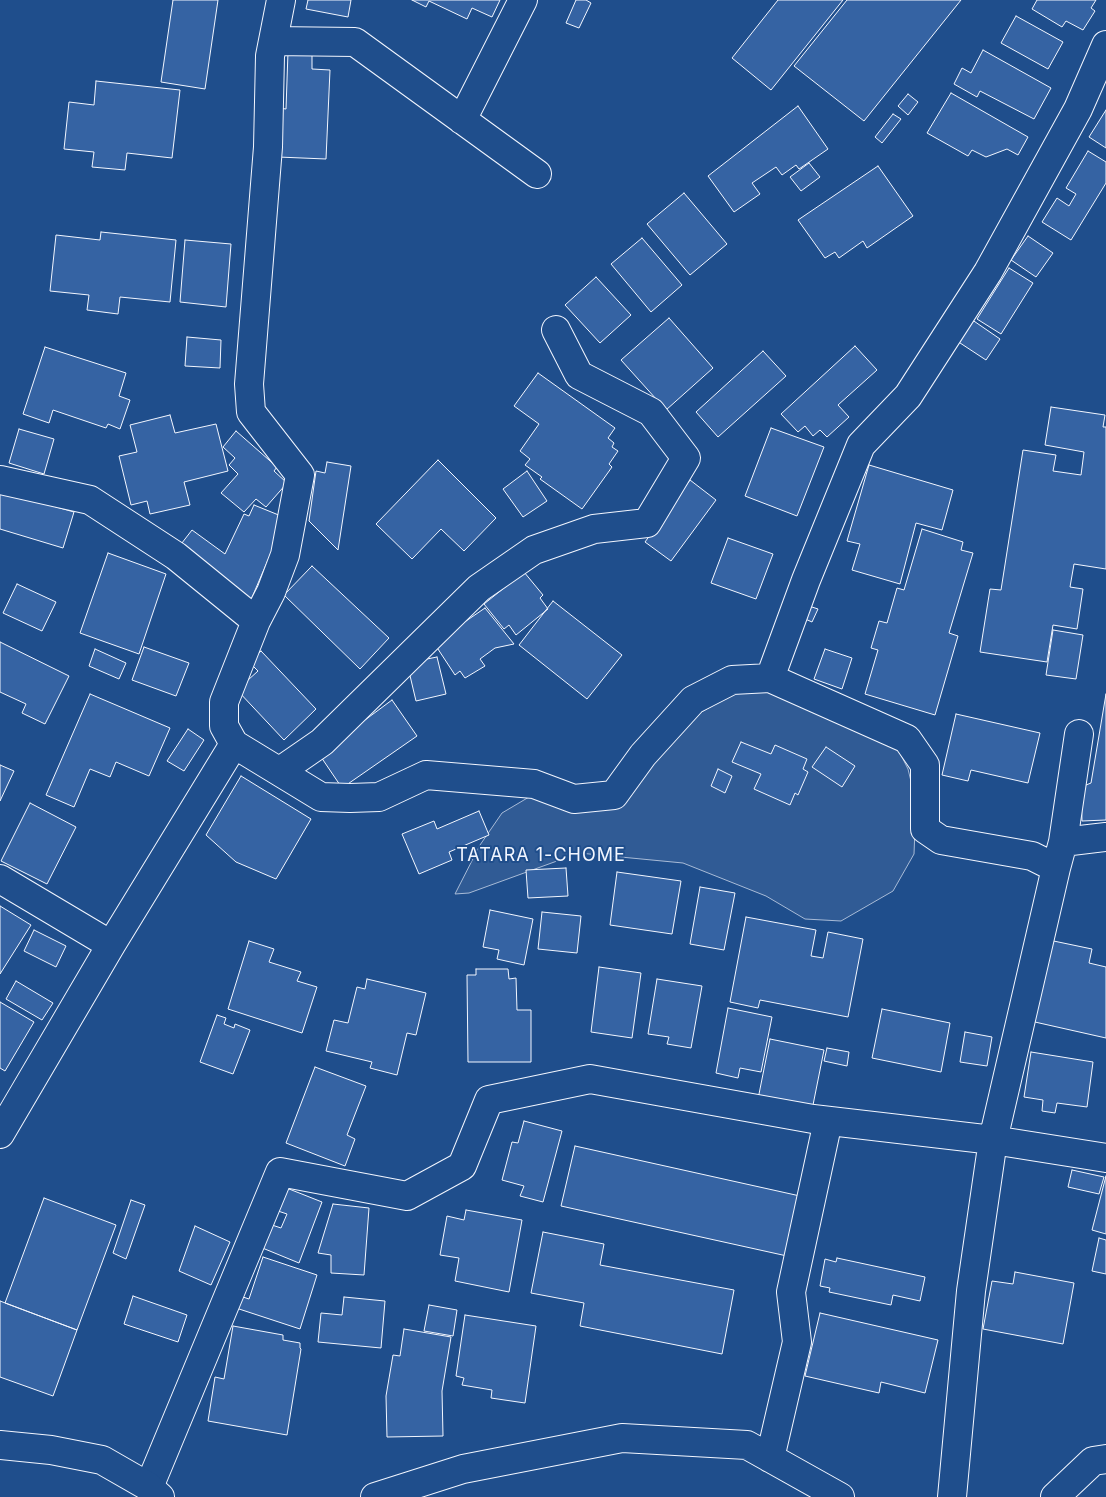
<!DOCTYPE html>
<html>
<head>
<meta charset="utf-8">
<style>
  body { margin:0 }
  canvas { display:block; background:#1f4e8c }
</style>
</head>
<body>
<canvas width="1106" height="1497"></canvas>
<script>
const ctx = document.querySelector('canvas').getContext('2d');
ctx.lineJoin = 'round';
function fillPath(path, color) { ctx.fillStyle = color; ctx.fill(path, 'evenodd'); }
const shape = rows => new Path2D(rows.map(r => 'M' + r).join(''));
function trace(path, color, width, dash) { ctx.strokeStyle = color; ctx.lineWidth = width; ctx.lineCap = dash ? 'butt' : 'round'; ctx.setLineDash(dash || []); ctx.stroke(path); }
function write(font, color, halo, rows, align = 'center') {
  ctx.font = font + ' Inter,sans-serif'; ctx.lineWidth = 4; ctx.setLineDash([]); ctx.textBaseline = 'middle'; ctx.strokeStyle = halo; ctx.fillStyle = color; for (const [text, x, y, turn = 0] of rows) {
    ctx.save(); ctx.translate(x, y); ctx.rotate((+turn || 0) * Math.PI / 180); ctx.textAlign = isNaN(turn) ? turn : align; if (halo) ctx.strokeText(text, 0, 0); ctx.fillText(text, 0, 0); ctx.restore();
  }
}
const built = shape([
  [764,686,897,747,908,769,916,802,914,854,893,891,841,921,805,919,766,896,683,863,579,853,469,893,455,894,480,845,502,813,529,797,562,806,650,763,691,718,731,695,764,686]
]);
const building = shape([
  [173,0,218,0,205,89,161,82,173,0],
  [308,0,351,0,348,17,306,9,308,0],
  [412,0,500,0,492,17,472,8,467,19,429,1,426,7,412,0],
  [576,0,586,0,591,3,579,28,566,23,576,0],
  [778,0,843,0,771,90,732,58,778,0],
  [847,0,961,0,864,121,794,66,847,0],
  [1037,0,1096,0,1091,8,1095,11,1083,30,1066,21,1062,27,1032,9,1037,0],
  [1016,16,1063,42,1048,69,1001,43,1016,16],
  [983,50,1051,88,1034,119,980,91,977,97,954,84,962,68,971,73,983,50],
  [288,52,312,54,312,69,330,70,326,159,278,157,279,108,286,109,288,52],
  [96,81,180,90,172,158,127,153,125,170,92,167,94,152,64,149,69,102,94,105,96,81],
  [951,93,1028,137,1018,155,1007,149,986,157,972,150,968,156,927,133,951,93],
  [908,94,918,102,908,115,898,106,908,94],
  [798,106,828,149,799,169,796,165,782,175,776,167,752,183,760,194,734,212,708,176,798,106],
  [1106,110,1106,148,1089,137,1106,110],
  [893,114,901,119,882,143,875,137,893,114],
  [1088,151,1106,162,1106,183,1071,240,1042,222,1057,198,1069,206,1076,194,1066,188,1088,151],
  [809,163,820,177,801,191,790,177,809,163],
  [878,166,913,216,867,248,863,241,839,258,835,252,825,258,798,220,878,166],
  [684,193,727,244,690,275,647,224,684,193],
  [101,232,176,240,170,302,120,297,118,314,87,310,89,295,50,291,56,235,100,240,101,232],
  [1028,236,1053,253,1036,277,1011,260,1028,236],
  [642,238,682,285,651,312,611,264,642,238],
  [185,240,231,244,226,307,180,302,185,240],
  [1009,268,1033,283,1001,334,977,319,1009,268],
  [596,277,631,315,600,343,565,305,596,277],
  [968,317,1000,339,986,360,954,339,968,317],
  [669,318,713,368,666,410,621,360,669,318],
  [187,337,221,340,220,368,185,366,187,337],
  [855,346,877,370,838,405,849,417,827,437,820,430,813,436,805,426,798,432,781,414,855,346],
  [45,347,126,373,119,396,130,400,120,429,108,424,106,428,53,410,49,423,23,414,45,347],
  [763,351,786,376,718,437,696,412,763,351],
  [538,373,615,428,608,438,614,443,612,447,618,451,609,464,612,467,582,509,540,479,542,477,525,465,530,459,520,451,539,424,514,406,538,373],
  [1051,407,1105,415,1103,427,1106,427,1106,569,1074,564,1070,587,1083,589,1077,629,1053,625,1047,662,980,652,990,589,1001,590,1023,450,1056,455,1053,471,1081,475,1084,452,1045,445,1051,407],
  [170,415,175,433,216,424,228,471,184,482,190,505,150,514,147,501,131,505,119,456,137,452,130,425,170,415],
  [771,428,824,447,797,516,745,496,771,428],
  [19,429,54,439,44,474,9,463,19,429],
  [236,431,277,467,274,471,287,483,266,507,256,499,244,512,221,493,238,474,229,465,235,458,223,447,236,431],
  [438,460,496,518,464,551,441,529,412,559,376,524,438,460],
  [327,462,351,466,338,550,309,521,316,471,325,473,327,462],
  [869,465,953,490,942,530,916,523,900,584,852,570,860,544,847,541,869,465],
  [527,471,547,501,523,517,503,489,527,471],
  [690,480,716,500,671,561,645,542,690,480],
  [0,491,74,512,63,548,0,529,0,491],
  [254,505,286,518,250,602,178,548,192,530,225,554,244,514,249,516,254,505],
  [922,529,963,542,961,550,973,553,949,633,958,636,935,715,865,694,878,650,871,648,879,621,887,623,897,588,904,590,922,529],
  [728,538,773,554,756,599,711,583,728,538],
  [108,553,166,574,139,654,80,633,108,553],
  [312,566,389,638,360,669,284,595,312,566],
  [524,572,543,595,540,598,548,609,516,635,509,625,504,629,484,604,524,572],
  [17,584,56,602,42,631,3,613,17,584],
  [553,601,622,655,587,699,519,645,553,601],
  [809,606,818,609,812,622,803,618,809,606],
  [485,608,514,644,495,648,480,659,485,666,465,678,460,671,455,675,434,643,485,608],
  [1053,630,1083,635,1076,679,1046,675,1053,630],
  [0,642,69,676,45,724,22,713,26,704,0,692,0,642],
  [144,647,189,663,176,696,132,680,144,647],
  [95,649,126,663,119,679,89,666,95,649],
  [825,649,852,658,842,689,814,679,825,649],
  [261,651,316,709,284,740,237,690,258,671,249,662,261,651],
  [437,657,446,694,416,701,407,663,437,657],
  [90,694,170,728,149,776,116,762,110,777,90,769,74,807,46,795,90,694],
  [1106,694,1106,820,1082,821,1081,787,1091,783,1106,694],
  [392,700,417,736,342,788,319,754,392,700],
  [956,714,1040,733,1028,783,971,770,968,781,942,775,956,714],
  [188,729,204,740,184,771,167,761,188,729],
  [741,742,771,754,775,745,807,759,803,769,808,772,798,795,795,793,790,805,754,789,761,774,732,762,741,742],
  [826,747,855,766,842,787,812,767,826,747],
  [0,765,14,771,0,801,0,765],
  [718,769,732,776,725,793,711,786,718,769],
  [241,776,311,819,276,879,236,862,206,835,241,776],
  [30,803,76,827,47,884,1,861,30,803],
  [479,811,489,835,449,852,452,860,419,874,402,834,434,821,437,829,479,811],
  [566,868,568,896,528,898,526,870,566,868],
  [617,872,681,881,672,934,610,925,617,872],
  [700,887,735,893,724,950,690,944,700,887],
  [0,906,31,925,0,974,0,906],
  [490,910,533,919,524,965,497,959,499,950,483,947,490,910],
  [542,912,581,916,577,953,538,949,542,912],
  [746,917,816,930,811,956,823,958,828,932,863,939,848,1017,760,1000,758,1008,730,1002,746,917],
  [34,930,66,946,56,967,24,951,34,930],
  [1044,939,1092,949,1089,963,1106,967,1106,1038,1026,1020,1044,939],
  [249,941,274,949,269,962,301,972,297,981,317,987,302,1033,228,1009,249,941],
  [599,967,641,973,632,1038,591,1032,599,967],
  [476,969,508,969,509,979,516,978,517,1010,531,1010,531,1062,468,1062,467,975,476,975,476,969],
  [367,979,426,993,416,1035,407,1033,397,1075,370,1068,372,1062,326,1051,334,1020,348,1023,357,987,365,989,367,979],
  [657,979,702,986,691,1048,667,1044,669,1037,648,1034,657,979],
  [16,981,53,1003,42,1020,6,999,16,981],
  [0,1002,34,1022,5,1071,0,1068,0,1002],
  [728,1008,772,1017,761,1072,740,1068,738,1078,716,1073,728,1008],
  [882,1009,950,1023,941,1072,872,1058,882,1009],
  [217,1015,226,1018,224,1024,234,1028,235,1024,250,1030,233,1074,200,1062,217,1015],
  [965,1032,992,1037,987,1066,960,1062,965,1032],
  [770,1039,824,1050,812,1110,758,1099,770,1039],
  [827,1048,849,1052,847,1066,824,1061,827,1048],
  [1031,1052,1093,1062,1087,1107,1057,1103,1055,1113,1042,1111,1043,1100,1024,1097,1031,1052],
  [315,1067,366,1086,347,1135,355,1139,345,1166,286,1143,315,1067],
  [524,1121,562,1131,543,1202,520,1196,524,1186,502,1180,512,1142,518,1143,524,1121],
  [575,1146,800,1196,787,1256,561,1206,575,1146],
  [1072,1170,1104,1177,1099,1194,1068,1187,1072,1170],
  [1106,1176,1106,1234,1092,1230,1106,1176],
  [284,1187,322,1202,299,1263,260,1247,269,1224,281,1228,287,1214,275,1210,284,1187],
  [44,1198,116,1225,77,1330,5,1303,44,1198],
  [131,1200,145,1205,126,1259,113,1253,131,1200],
  [333,1204,369,1208,364,1275,331,1273,331,1255,318,1253,333,1204],
  [466,1210,522,1220,509,1292,455,1281,459,1258,440,1255,447,1216,464,1220,466,1210],
  [195,1226,230,1242,211,1285,179,1271,195,1226],
  [543,1232,604,1244,600,1265,734,1290,722,1354,580,1326,584,1303,531,1293,543,1232],
  [1099,1238,1106,1240,1106,1274,1092,1271,1099,1238],
  [263,1257,317,1275,300,1329,233,1307,237,1295,249,1299,263,1257],
  [837,1258,925,1277,920,1301,893,1295,891,1305,829,1292,830,1288,820,1286,825,1259,836,1262,837,1258],
  [1015,1272,1074,1283,1063,1344,983,1329,992,1281,1013,1284,1015,1272],
  [133,1296,187,1315,178,1342,124,1324,133,1296],
  [344,1297,385,1301,381,1348,318,1342,321,1313,342,1315,344,1297],
  [0,1301,77,1330,53,1396,0,1377,0,1301],
  [429,1305,457,1310,453,1336,424,1331,429,1305],
  [820,1313,938,1340,925,1393,881,1382,879,1393,805,1376,820,1313],
  [465,1315,536,1326,525,1403,491,1398,492,1390,462,1385,464,1378,456,1376,465,1315],
  [233,1326,283,1335,283,1340,300,1343,300,1348,301,1349,287,1435,208,1421,215,1377,224,1379,233,1326],
  [404,1329,451,1337,442,1391,443,1436,387,1437,386,1396,393,1355,400,1356,404,1329]
]);
const street = shape([
  [281,0,270,56,268,147,249,384,251,412,300,475,285,555,271,592,256,621,224,702,224,726,234,744,321,797,350,798,379,797,426,775,534,784,574,799,614,795,643,755,693,700,732,680,770,678,907,739,925,765,925,829,941,840,1032,856,1056,868],
  [273,41,355,42,537,174],
  [462,120,523,0],
  [0,480,90,500,176,556,256,621],
  [770,678,806,580,861,445,908,396,988,272,1078,109,1106,45],
  [280,771,322,742,479,588,534,550,594,529,647,523,686,458,651,412,579,375,556,330],
  [1063,842,1079,734],
  [0,879,111,945],
  [0,1134,111,945,234,744],
  [770,1458,797,1342,791,1292,828,1121],
  [149,1487,280,1172,407,1196,462,1166,489,1100,590,1079,813,1119,993,1140,1106,1158],
  [375,1497,463,1469,622,1438,747,1445,840,1497],
  [952,1497,971,1291,993,1140,1056,868,1063,842,1106,837],
  [1055,1497,1093,1461,1106,1459]
]);
const secondary = shape([
  [0,1445,51,1450,102,1460,149,1487,160,1497]
]);
const neighbourhoodNames = [
  ["TATARA 1-CHOME",541,856]
];
fillPath(built, '#305b95');
trace(built, '#a8bbd7', 1);
fillPath(building, '#3563a3');
trace(building, '#f2f6ff', 1);
trace(street, '#f2f6ff', 30);
trace(secondary, '#f2f6ff', 30);
trace(street, '#1f4e8c', 28);
trace(secondary, '#1f4e8c', 28);
ctx.letterSpacing = '1px';
write('18px', '#f2f6ff', '#1f4e8c', neighbourhoodNames);
ctx.letterSpacing = '0px';
</script>
</body>
</html>
